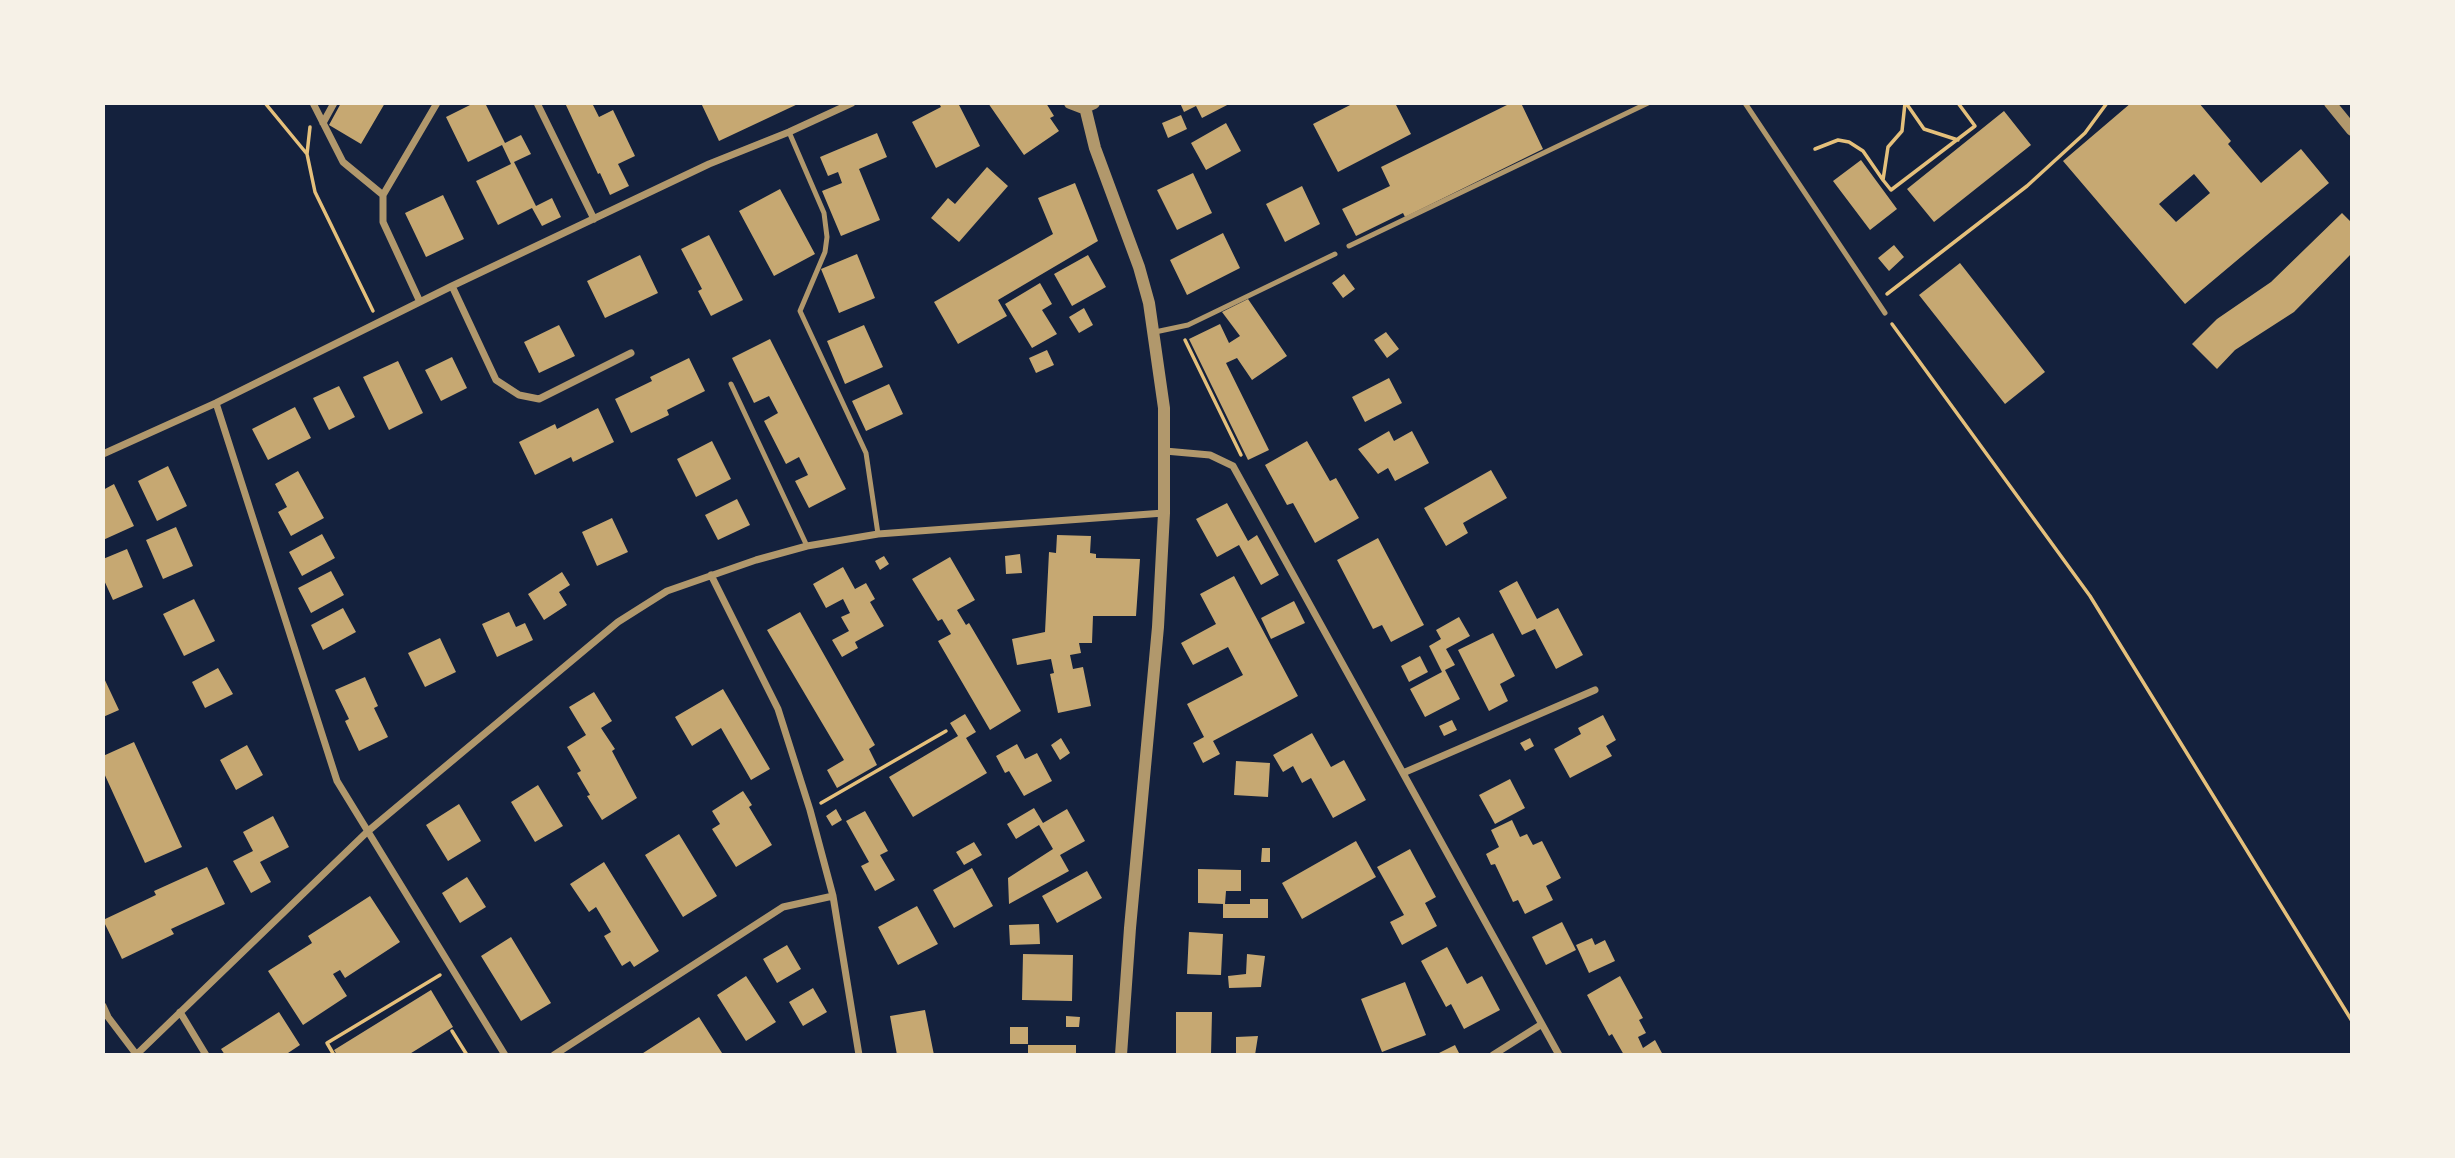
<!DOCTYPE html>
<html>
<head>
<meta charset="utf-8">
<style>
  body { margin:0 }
  #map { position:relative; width:2455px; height:1158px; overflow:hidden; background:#14213d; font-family:"Fira Sans Condensed",sans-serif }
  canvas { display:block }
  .frame { position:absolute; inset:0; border:105px solid #f6f1e7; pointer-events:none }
</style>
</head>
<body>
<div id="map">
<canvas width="2455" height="1158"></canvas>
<div class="frame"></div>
</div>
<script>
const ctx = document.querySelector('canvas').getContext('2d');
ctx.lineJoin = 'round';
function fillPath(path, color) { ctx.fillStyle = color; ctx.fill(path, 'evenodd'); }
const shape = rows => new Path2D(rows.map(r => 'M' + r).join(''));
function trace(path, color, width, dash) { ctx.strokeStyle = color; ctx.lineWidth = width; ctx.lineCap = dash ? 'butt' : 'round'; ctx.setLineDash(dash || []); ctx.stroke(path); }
const building = shape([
  [341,103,385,103,361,144,329,125],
  [474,103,485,103,505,143,521,135,531,154,514,162,536,206,552,198,561,217,542,226,532,208,498,225,476,181,511,164,502,145,468,162,446,117],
  [565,103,592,103,599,117,613,110,635,156,618,164,629,186,610,195,600,173,598,174],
  [701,103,800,103,719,141],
  [939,103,958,103,980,146,936,168,912,122,941,107],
  [988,103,1046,103,1054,116,1050,118,1059,131,1024,155],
  [1180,103,1231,103,1202,118,1196,106,1184,112],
  [1354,103,1395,103,1411,134,1338,172,1313,124],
  [1511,103,1521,103,1543,149,1405,217,1403,213,1356,236,1342,209,1390,186,1381,167],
  [2131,103,2199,103,2231,141,2228,144,2261,183,2301,149,2329,183,2185,304,2063,161],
  [2194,174,2210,193,2176,222,2159,204],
  [2004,111,2031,145,1934,222,1907,189],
  [1181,115,1187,129,1168,138,1162,123],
  [1226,123,1241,151,1206,170,1191,143],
  [877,133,887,157,859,169,880,220,841,236,822,191,842,183,838,172,828,176,820,157],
  [1861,160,1897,209,1870,230,1833,181],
  [987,167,1008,186,959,242,931,218,948,198,955,204],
  [1193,173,1212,213,1177,230,1157,190],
  [1075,183,1098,241,998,300,1007,316,958,344,934,302,1053,234,1038,198],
  [1302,186,1320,224,1285,242,1266,204],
  [780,189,815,254,774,276,739,211],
  [443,195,464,239,426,257,405,213],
  [2342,213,2352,223,2352,253,2294,312,2235,350,2217,369,2192,344,2217,319,2271,282],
  [1223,233,1240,268,1187,295,1170,260],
  [709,235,743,300,711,316,698,291,702,289,681,249],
  [1894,245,1904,257,1889,271,1878,258],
  [857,254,875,298,839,313,821,269],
  [640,255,658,293,605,318,587,281],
  [1088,255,1106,287,1072,306,1054,274],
  [1960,263,2045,372,2005,404,1919,295],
  [1344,274,1355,289,1343,298,1332,283],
  [1040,283,1052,304,1042,310,1057,334,1032,348,1005,304],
  [1248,299,1287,356,1252,380,1237,358,1226,363,1269,450,1248,460,1189,339,1220,324,1229,343,1240,336,1222,312],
  [1084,308,1093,325,1079,333,1069,317],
  [559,325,575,356,539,373,524,342],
  [864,325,883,367,845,384,827,341],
  [1386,332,1399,349,1387,358,1374,340],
  [770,339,846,489,809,508,795,481,808,475,799,457,786,464,764,421,778,413,769,396,754,403,732,358],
  [1047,350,1054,365,1036,373,1029,358],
  [452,357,467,388,441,401,425,370],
  [689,358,705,391,667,410,669,415,631,433,615,399,652,381,650,377],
  [398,361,423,413,389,430,363,377],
  [1389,378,1402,403,1365,422,1352,397],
  [889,384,903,414,866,431,852,401],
  [339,386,355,417,329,430,313,398],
  [295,407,311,438,268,460,252,429],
  [598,408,614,442,573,462,571,457,535,475,519,442,555,424,557,429],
  [1389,431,1394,441,1412,431,1429,463,1395,481,1388,468,1378,474,1358,449],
  [712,441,731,479,696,497,677,459],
  [1307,441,1330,481,1336,478,1359,518,1315,543,1293,503,1287,505,1265,465],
  [168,466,187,506,157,521,138,481],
  [1491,470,1507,498,1463,523,1468,533,1446,546,1424,508],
  [298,471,324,518,291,536,278,512,287,507,275,484],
  [114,484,134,526,103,540,103,490],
  [737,499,750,525,718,540,705,515],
  [1227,503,1248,541,1257,535,1279,575,1261,585,1239,545,1217,557,1196,519],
  [612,518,628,552,597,566,582,532],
  [176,527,193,566,163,579,146,540],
  [322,534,335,558,302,576,289,552],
  [1057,535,1091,536,1090,553,1096,554,1096,558,1140,559,1136,616,1093,616,1092,643,1079,643,1081,653,1070,655,1073,669,1083,667,1091,706,1058,713,1050,674,1054,673,1051,659,1017,665,1012,639,1045,632,1049,552,1056,553],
  [1378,538,1424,625,1391,642,1382,625,1373,629,1337,560],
  [127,549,143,587,113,600,103,578,103,559],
  [1020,554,1022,573,1006,574,1005,556],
  [884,556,889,564,880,570,875,561],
  [950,557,975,600,957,610,966,625,969,623,1021,711,990,730,938,641,951,634,942,619,938,621,912,579],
  [843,567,855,589,866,583,875,599,870,602,884,626,855,642,858,648,842,657,832,640,849,631,841,617,850,613,843,599,826,608,813,584],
  [331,571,344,595,311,613,298,588],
  [562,572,570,585,559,592,567,605,544,620,528,594],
  [1234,576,1298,696,1213,741,1220,754,1203,763,1193,743,1204,737,1187,704,1243,675,1228,647,1193,665,1181,643,1216,624,1200,594],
  [1517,581,1537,619,1558,608,1583,655,1556,669,1535,629,1522,635,1499,591],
  [194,599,215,641,184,656,163,614],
  [1294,601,1305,623,1271,639,1261,618],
  [343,608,356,632,323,650,311,625],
  [509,612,516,627,525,623,533,640,497,657,482,624],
  [800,612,875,745,869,749,877,765,837,788,827,770,844,760,767,630],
  [1459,617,1470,636,1446,649,1455,665,1445,670,1460,699,1425,717,1410,689,1442,672,1429,646,1441,639,1436,630],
  [1493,633,1515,676,1500,684,1508,701,1489,711,1458,650],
  [440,638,456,672,425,687,408,653],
  [1420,656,1428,672,1409,682,1401,666],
  [218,668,233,694,205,708,192,682],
  [103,676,119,710,103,717],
  [365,677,378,706,374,708,388,737,359,751,345,721,349,719,335,690],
  [723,689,770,769,751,780,721,728,692,746,675,717],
  [594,692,612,721,601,728,615,749,612,751,637,798,602,820,587,796,590,795,577,773,581,771,567,747,586,735,569,707],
  [965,714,976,732,966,738,987,773,913,817,889,777,958,736,950,723],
  [1603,715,1616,740,1606,746,1612,756,1570,778,1554,749,1581,734,1578,728],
  [1452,720,1457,730,1444,736,1439,726],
  [1312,733,1331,767,1344,760,1366,800,1333,818,1311,778,1302,783,1293,766,1283,772,1273,755],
  [1061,738,1070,753,1060,760,1051,745],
  [1530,738,1534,746,1525,751,1520,743],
  [134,742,182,847,145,863,103,771,103,756],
  [1017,744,1025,759,1037,753,1052,781,1024,796,1009,771,1005,773,996,756],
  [247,745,263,775,236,790,220,760],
  [1236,761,1270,763,1268,797,1234,795],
  [1510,779,1525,808,1495,824,1479,795],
  [538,785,563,826,535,842,511,802],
  [743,791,752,805,749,807,772,845,736,867,712,829,720,824,712,811],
  [459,804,481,841,448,861,426,825],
  [1034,808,1043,823,1067,809,1085,841,1060,855,1069,871,1009,904,1008,878,1053,849,1039,825,1016,839,1007,824],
  [836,809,842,820,832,826,826,816],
  [865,811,888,851,880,855,895,880,875,891,861,866,869,862,846,821],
  [273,816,289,847,260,862,271,882,251,893,233,861,253,851,243,832],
  [1512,820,1520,837,1527,834,1533,845,1542,841,1561,878,1546,886,1553,900,1525,914,1518,900,1513,902,1495,864,1491,865,1486,854,1499,847,1491,830],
  [679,834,717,896,683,917,645,855],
  [1356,841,1376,877,1302,919,1282,883],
  [974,842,982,855,964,865,956,852],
  [1262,848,1270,848,1270,862,1261,862],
  [1410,849,1436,897,1425,903,1437,926,1402,945,1390,922,1404,915,1377,867],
  [604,862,659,951,634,967,630,961,622,966,604,936,611,932,596,907,589,912,570,884],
  [207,867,225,904,171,929,174,934,122,959,103,920,156,895,154,891],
  [972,868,993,906,954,928,933,890],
  [1198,869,1241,870,1241,891,1226,891,1225,904,1250,904,1250,899,1268,899,1268,918,1223,918,1223,904,1198,903],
  [1087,871,1102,898,1057,923,1042,896],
  [467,877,486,907,460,923,442,893],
  [370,896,400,942,345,978,340,970,333,974,347,996,303,1025,268,971,312,943,308,936],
  [917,906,938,944,898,965,878,927],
  [1562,922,1576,950,1546,965,1532,937],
  [1039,924,1040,944,1010,945,1009,925],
  [1189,932,1223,934,1221,975,1187,974],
  [511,937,551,1003,521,1021,481,956],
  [1592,938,1595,945,1605,940,1615,961,1589,973,1576,945],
  [787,945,801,969,777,983,763,959],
  [1447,947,1467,984,1482,976,1500,1010,1464,1029,1451,1004,1446,1007,1421,961],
  [1023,954,1073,955,1072,1001,1022,1000],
  [1247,954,1265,956,1261,987,1229,988,1228,976,1246,974],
  [746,976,776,1022,746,1041,717,995],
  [1620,976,1643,1018,1639,1020,1646,1033,1638,1037,1643,1048,1655,1040,1663,1055,1624,1055,1612,1034,1609,1036,1587,995],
  [1405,982,1426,1035,1382,1052,1361,999],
  [813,988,827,1012,803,1026,789,1002],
  [431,990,453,1027,408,1055,337,1055,334,1050],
  [925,1010,934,1055,897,1055,890,1016],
  [279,1012,300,1045,285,1055,225,1055,221,1049],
  [1176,1012,1212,1012,1211,1055,1176,1055],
  [1066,1016,1080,1017,1079,1027,1066,1027],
  [699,1017,722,1053,719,1055,640,1055],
  [1010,1027,1028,1027,1028,1044,1010,1044],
  [1258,1036,1255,1055,1236,1055,1236,1037],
  [1028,1045,1076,1045,1076,1055,1028,1055],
  [1455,1045,1460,1055,1435,1055]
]);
const path = shape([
  [265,103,307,154],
  [1906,103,1924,129,1958,140],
  [310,127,307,154,315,192,373,311],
  [1815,149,1838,140,1849,142,1863,151,1883,180,1888,147,1902,131,1905,103],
  [1883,180,1891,190,1975,126,1958,103],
  [1887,294,2027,186,2085,133,2107,103],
  [1892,324,2090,596,2352,1021],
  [1185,340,1241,455],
  [821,803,946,731],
  [452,1031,467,1055],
  [334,1055,327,1043,440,975]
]);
const service = shape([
  [1745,103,1885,313],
  [789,132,824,213,827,237,825,252,800,311,866,453,878,534],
  [1349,246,1648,103],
  [1155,332,1188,325,1335,254],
  [731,384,807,546]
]);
const minor = shape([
  [313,103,343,162,383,195],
  [537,103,594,219],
  [323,123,334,103],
  [452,286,496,380,519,395,539,399,631,353],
  [420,302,383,222,383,195,437,103],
  [216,403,337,781,505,1055],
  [1165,451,1210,455,1233,466,1559,1055],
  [103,454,216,403,452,286,709,164,789,132,852,103],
  [711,575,778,709,810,810,833,896,859,1055],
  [1403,773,1595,690],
  [103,1006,108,1017,136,1054],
  [180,1012,206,1055],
  [136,1055,367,832,618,622,667,591,756,560,807,546,878,534,1164,513],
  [554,1055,783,907,833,896],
  [1493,1055,1542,1024]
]);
const tertiary = shape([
  [1070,103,1083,108,1094,103],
  [2330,103,2352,130],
  [1085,107,1095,148,1139,267,1149,303,1164,408,1164,513,1158,627,1130,928,1121,1055]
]);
fillPath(building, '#c6a872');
trace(path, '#e5c07b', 3.5);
trace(service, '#b1986c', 5);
trace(minor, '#b1986c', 7);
trace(tertiary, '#b1986c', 12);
</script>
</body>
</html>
